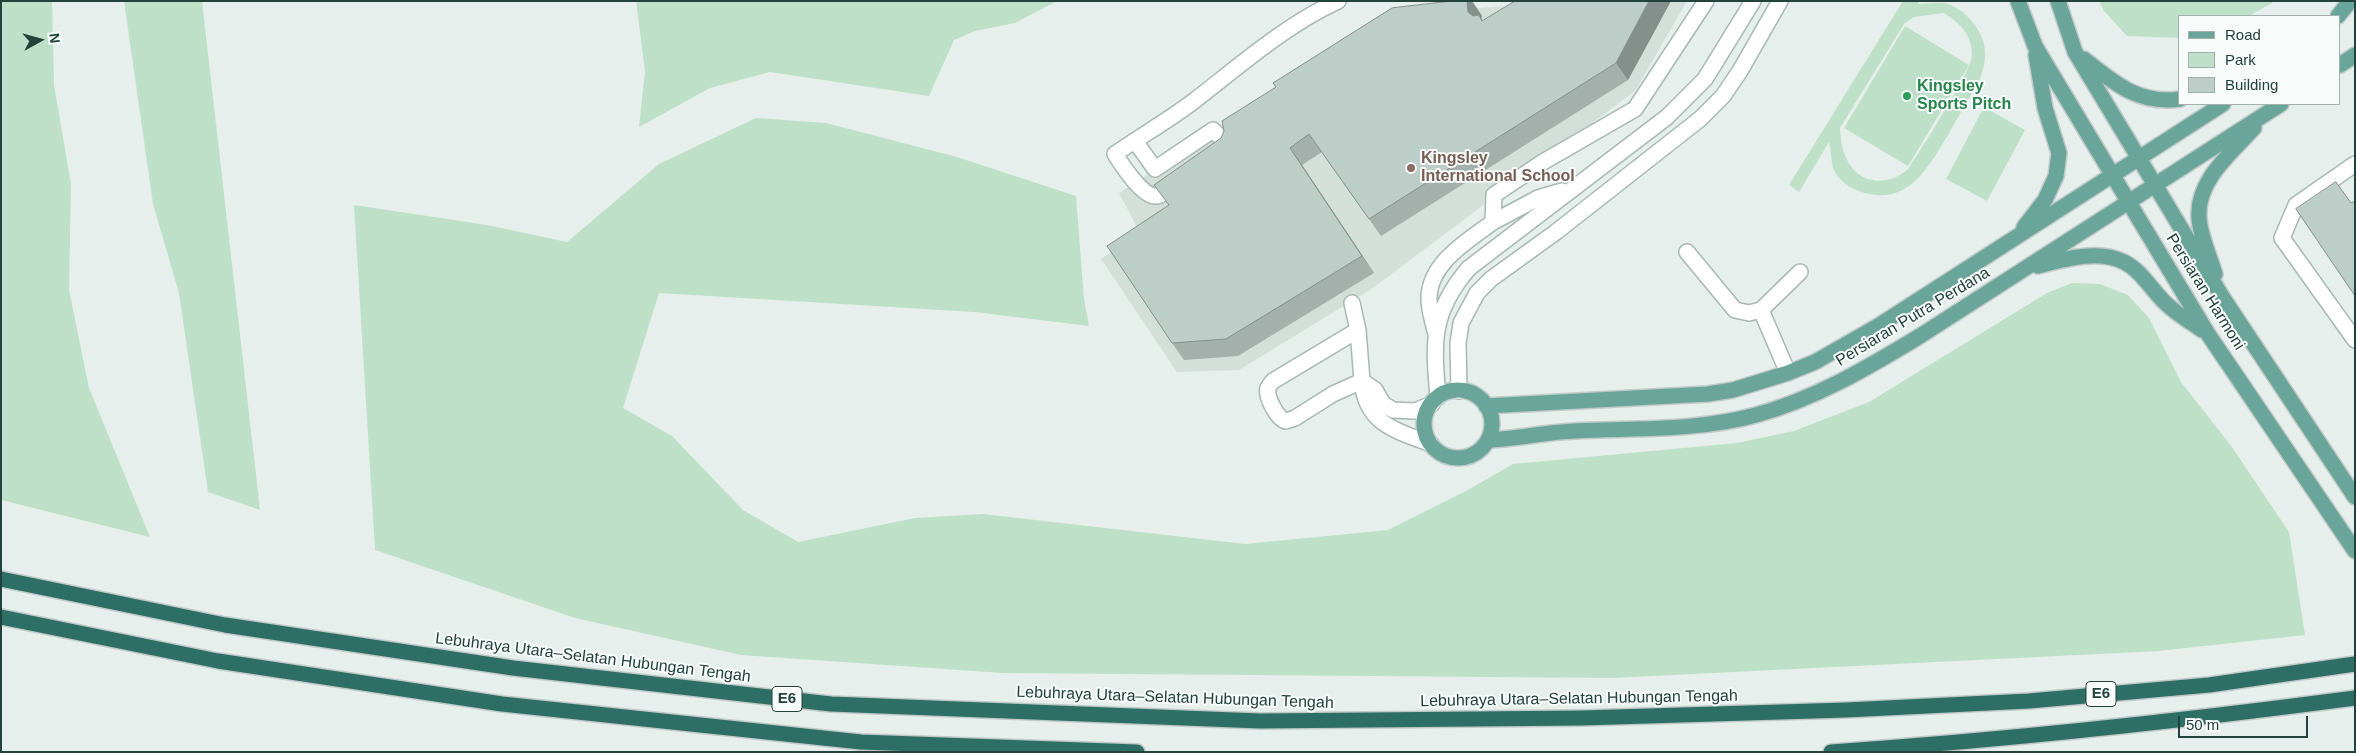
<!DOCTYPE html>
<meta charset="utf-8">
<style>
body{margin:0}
#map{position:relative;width:2356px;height:753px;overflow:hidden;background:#e6efeb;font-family:Helvetica,sans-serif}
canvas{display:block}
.frame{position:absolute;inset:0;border:2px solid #23423b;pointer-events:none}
.legend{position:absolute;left:2178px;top:15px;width:162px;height:90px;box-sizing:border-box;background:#f7fbf9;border:1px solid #a2b1ad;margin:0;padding:6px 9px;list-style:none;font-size:15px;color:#23423b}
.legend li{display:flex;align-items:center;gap:10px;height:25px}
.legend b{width:25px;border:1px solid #a2b1ad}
.north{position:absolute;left:15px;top:15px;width:50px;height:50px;-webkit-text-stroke:4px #f7fbf9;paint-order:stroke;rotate:83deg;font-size:14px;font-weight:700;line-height:20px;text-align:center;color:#23423b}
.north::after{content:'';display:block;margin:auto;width:18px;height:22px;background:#23423b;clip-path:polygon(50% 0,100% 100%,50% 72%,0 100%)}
.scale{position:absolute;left:2178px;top:716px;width:130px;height:22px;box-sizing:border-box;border:2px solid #23423b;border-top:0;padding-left:6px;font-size:15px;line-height:18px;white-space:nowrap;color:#23423b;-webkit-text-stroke:4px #f7fbf9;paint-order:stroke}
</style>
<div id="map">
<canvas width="2356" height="753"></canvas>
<div class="frame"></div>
<ul class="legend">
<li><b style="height:6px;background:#69a599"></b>Road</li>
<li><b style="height:14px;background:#bee0c9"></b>Park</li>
<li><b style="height:14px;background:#bdcdc7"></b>Building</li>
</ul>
<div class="north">N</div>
<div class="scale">50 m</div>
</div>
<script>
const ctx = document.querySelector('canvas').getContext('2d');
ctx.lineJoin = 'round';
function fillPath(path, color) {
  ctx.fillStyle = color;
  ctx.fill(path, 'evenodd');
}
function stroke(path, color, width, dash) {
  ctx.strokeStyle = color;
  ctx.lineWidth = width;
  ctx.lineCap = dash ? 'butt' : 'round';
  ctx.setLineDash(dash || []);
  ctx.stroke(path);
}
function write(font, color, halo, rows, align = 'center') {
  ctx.font = font + ' Helvetica,sans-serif';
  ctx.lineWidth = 4;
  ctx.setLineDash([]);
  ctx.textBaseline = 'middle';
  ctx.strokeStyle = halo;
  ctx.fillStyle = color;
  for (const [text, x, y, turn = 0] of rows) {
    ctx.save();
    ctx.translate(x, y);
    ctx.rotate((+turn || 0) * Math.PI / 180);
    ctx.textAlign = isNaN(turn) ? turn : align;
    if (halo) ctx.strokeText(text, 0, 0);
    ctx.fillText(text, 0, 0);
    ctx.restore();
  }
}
const built = new Path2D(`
 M1536 1H1687L1635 91 1373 288 1239 370 1177 372 1101 259 1140 233 1119 193 1397 14 1533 4Z`);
const green = new Path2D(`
 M1 1H52L54 85 71 184 69 290 89 388 150 537 1 500Z
 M124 1H202L260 510 208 492 179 293 153 204Z
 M636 1H1057L1015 23 975 31 954 40 929 96 770 72 710 88 639 127 645 71Z
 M1903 1H1919L1918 4C1926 4 1937 2 1945 3 1965 8 1985 32 1985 52 1986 62 1982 72 1979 82 1968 99 1958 117 1948 135 1930 164 1911 203 1869 194 1855 191 1839 183 1833 168 1831 160 1831 150 1829 142L1799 192 1789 185ZM1944 13C1960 23 1972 35 1972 55 1972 71 1921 149 1909 168 1888 188 1856 185 1845 155 1841 146 1841 137 1840 128L1904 24 1914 17Z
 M2099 1H2272V3L2249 16H2180V38L2127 36 2104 11Z
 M1905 26 1969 65 1908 166 1844 128Z
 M1984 107 2025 130 1987 201 1946 179Z
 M756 118 826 123 957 157 1076 196 1084 299 1089 326 974 312 659 293 623 408 672 436 743 510 798 542 915 518 983 514 1245 544 1388 530 1468 490 1513 464 1737 443 1794 431 1869 402 2047 293 2072 283 2100 284 2128 295 2149 318 2181 382 2232 447 2289 532 2305 635 2159 651 1612 678 1003 673 741 655 575 618 375 550 354 205 487 225 567 242 659 164Z`);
const minor = new Path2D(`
 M1135 141 1155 169 1213 130 1227 144V148L1221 152
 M2355 164 2296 205 2282 238 2355 340
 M1177 183C1172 187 1163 195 1157 196 1143 198 1122 165 1115 154 1141 136 1169 120 1194 101 1238 67 1287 24 1338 1
 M1493 222 1538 198 1562 191
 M1687 252 1735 310 1749 313 1761 310 1788 373
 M1352 303 1358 330 1362 381 1375 390 1383 404 1393 410 1415 411 1432 404
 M1761 310 1800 272
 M1358 330 1273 381C1271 383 1269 386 1268 388 1265 396 1278 420 1286 421L1295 418 1333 394 1362 381C1366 425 1396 430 1431 444
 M1435 331C1433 321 1429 310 1429 300 1428 264 1467 241 1493 222L1494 195 1543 162 1635 109 1706 1
 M1459 391 1458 343 1461 323 1477 293 1491 279 1556 232 1700 119 1723 96 1740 71 1780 1
 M1438 397C1433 342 1431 312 1469 268L1667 117 1705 79 1753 1`);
const major = new Path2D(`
 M2018 1 2035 46 2208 334 2355 551
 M2058 1 2075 52 2223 298 2355 497
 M2338 16 2350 1
 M2084 59C2114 83 2139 105 2180 99
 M2340 65 2355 55
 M2024 227 2045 200 2056 176 2059 153 2045 108 2036 55
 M2038 266C2065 259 2098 249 2124 262 2144 272 2154 295 2171 308 2180 316 2192 323 2202 330
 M2215 274C2210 257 2200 236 2199 218 2196 181 2231 153 2254 128
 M1424 424a34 34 0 1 1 68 0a34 34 0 1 1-68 0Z
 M1486 406 1708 394 1733 390 1788 373 1815 362 1878 326 2223 104
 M1488 440C1517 439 1546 432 1575 431 1635 428 1698 431 1756 415 1815 399 1869 367 1920 336L2281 104`);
const highway = new Path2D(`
 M1 579 225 625 513 668 831 704 1260 721 1582 718 1846 710 2029 701 2209 685 2355 664
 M1 617 218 661 502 704 861 742 1137 752
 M1831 752C2006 740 2181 721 2355 698`);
const wall = new Path2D(`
 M1452 1H1472L1482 16 1481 18 1483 21 1671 1 1628 80 1381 236 1322 152 1302 165 1374 273 1238 356 1184 360 1172 343 1169 205 1221 138 1276 87Z`);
const shadedWall = new Path2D(`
 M1469 1H1472L1482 16 1481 18 1491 32 1479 21 1468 12 1467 3Z
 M1649 1H1671L1628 80 1616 63Z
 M1290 148 1302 165 1374 273 1362 256Z`);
const building = new Path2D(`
 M1452 1H1469L1467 3 1468 12 1473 16 1479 15 1482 21 1515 1H1649L1616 63 1369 219 1309 134 1290 148 1362 256 1226 339 1172 343 1107 246 1169 205 1154 185 1221 138 1224 131 1222 121 1276 87 1273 83 1392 8Z
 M2336 182 2351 203 2355 201V296L2296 209Z`);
const markers = [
 [1907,96,5,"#2e9e5b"],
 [1411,168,5,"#8d6e63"]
];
const shields = [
 [2101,694,30],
 [787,699,30]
];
const shieldNames = [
 ["E6",2101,694],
 ["E6",787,699]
];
const leisureNames = [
 ["Kingsley",1917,87],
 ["Sports Pitch",1917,105]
];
const educationNames = [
 ["Kingsley",1421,159],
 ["International School",1421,177]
];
const streetNames = [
 ["Persiaran Harmoni",2205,292,58],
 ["Persiaran Putra Perdana",1913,317,-31],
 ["Lebuhraya Utara–Selatan Hubungan Tengah",593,658,7],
 ["Lebuhraya Utara–Selatan Hubungan Tengah",1175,698,2],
 ["Lebuhraya Utara–Selatan Hubungan Tengah",1579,699,-1]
];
fillPath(built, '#d4dfda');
fillPath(green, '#bee0c9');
stroke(minor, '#a8b8b3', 18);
stroke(major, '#c1cac8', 18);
stroke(highway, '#c1cac8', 18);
stroke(minor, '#fff', 15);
stroke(major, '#69a599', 15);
stroke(highway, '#2e6f65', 15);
fillPath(wall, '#a3b0ab');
fillPath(shadedWall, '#84908b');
fillPath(building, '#bdcdc7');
stroke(building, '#84908b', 1);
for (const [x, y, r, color] of markers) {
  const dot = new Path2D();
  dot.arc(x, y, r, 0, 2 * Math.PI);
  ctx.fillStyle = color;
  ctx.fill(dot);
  stroke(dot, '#f7fbf9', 2);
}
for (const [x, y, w] of shields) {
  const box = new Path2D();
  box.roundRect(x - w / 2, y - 12.5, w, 25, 4);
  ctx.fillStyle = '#f7fbf9';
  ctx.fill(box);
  stroke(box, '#23423b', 1);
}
write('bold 15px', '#23423b', null, shieldNames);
write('bold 16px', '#27864d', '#f7fbf9', leisureNames, 'left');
write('bold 16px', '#785e54', '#f7fbf9', educationNames, 'left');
write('16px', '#23423b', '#f7fbf9', streetNames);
</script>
